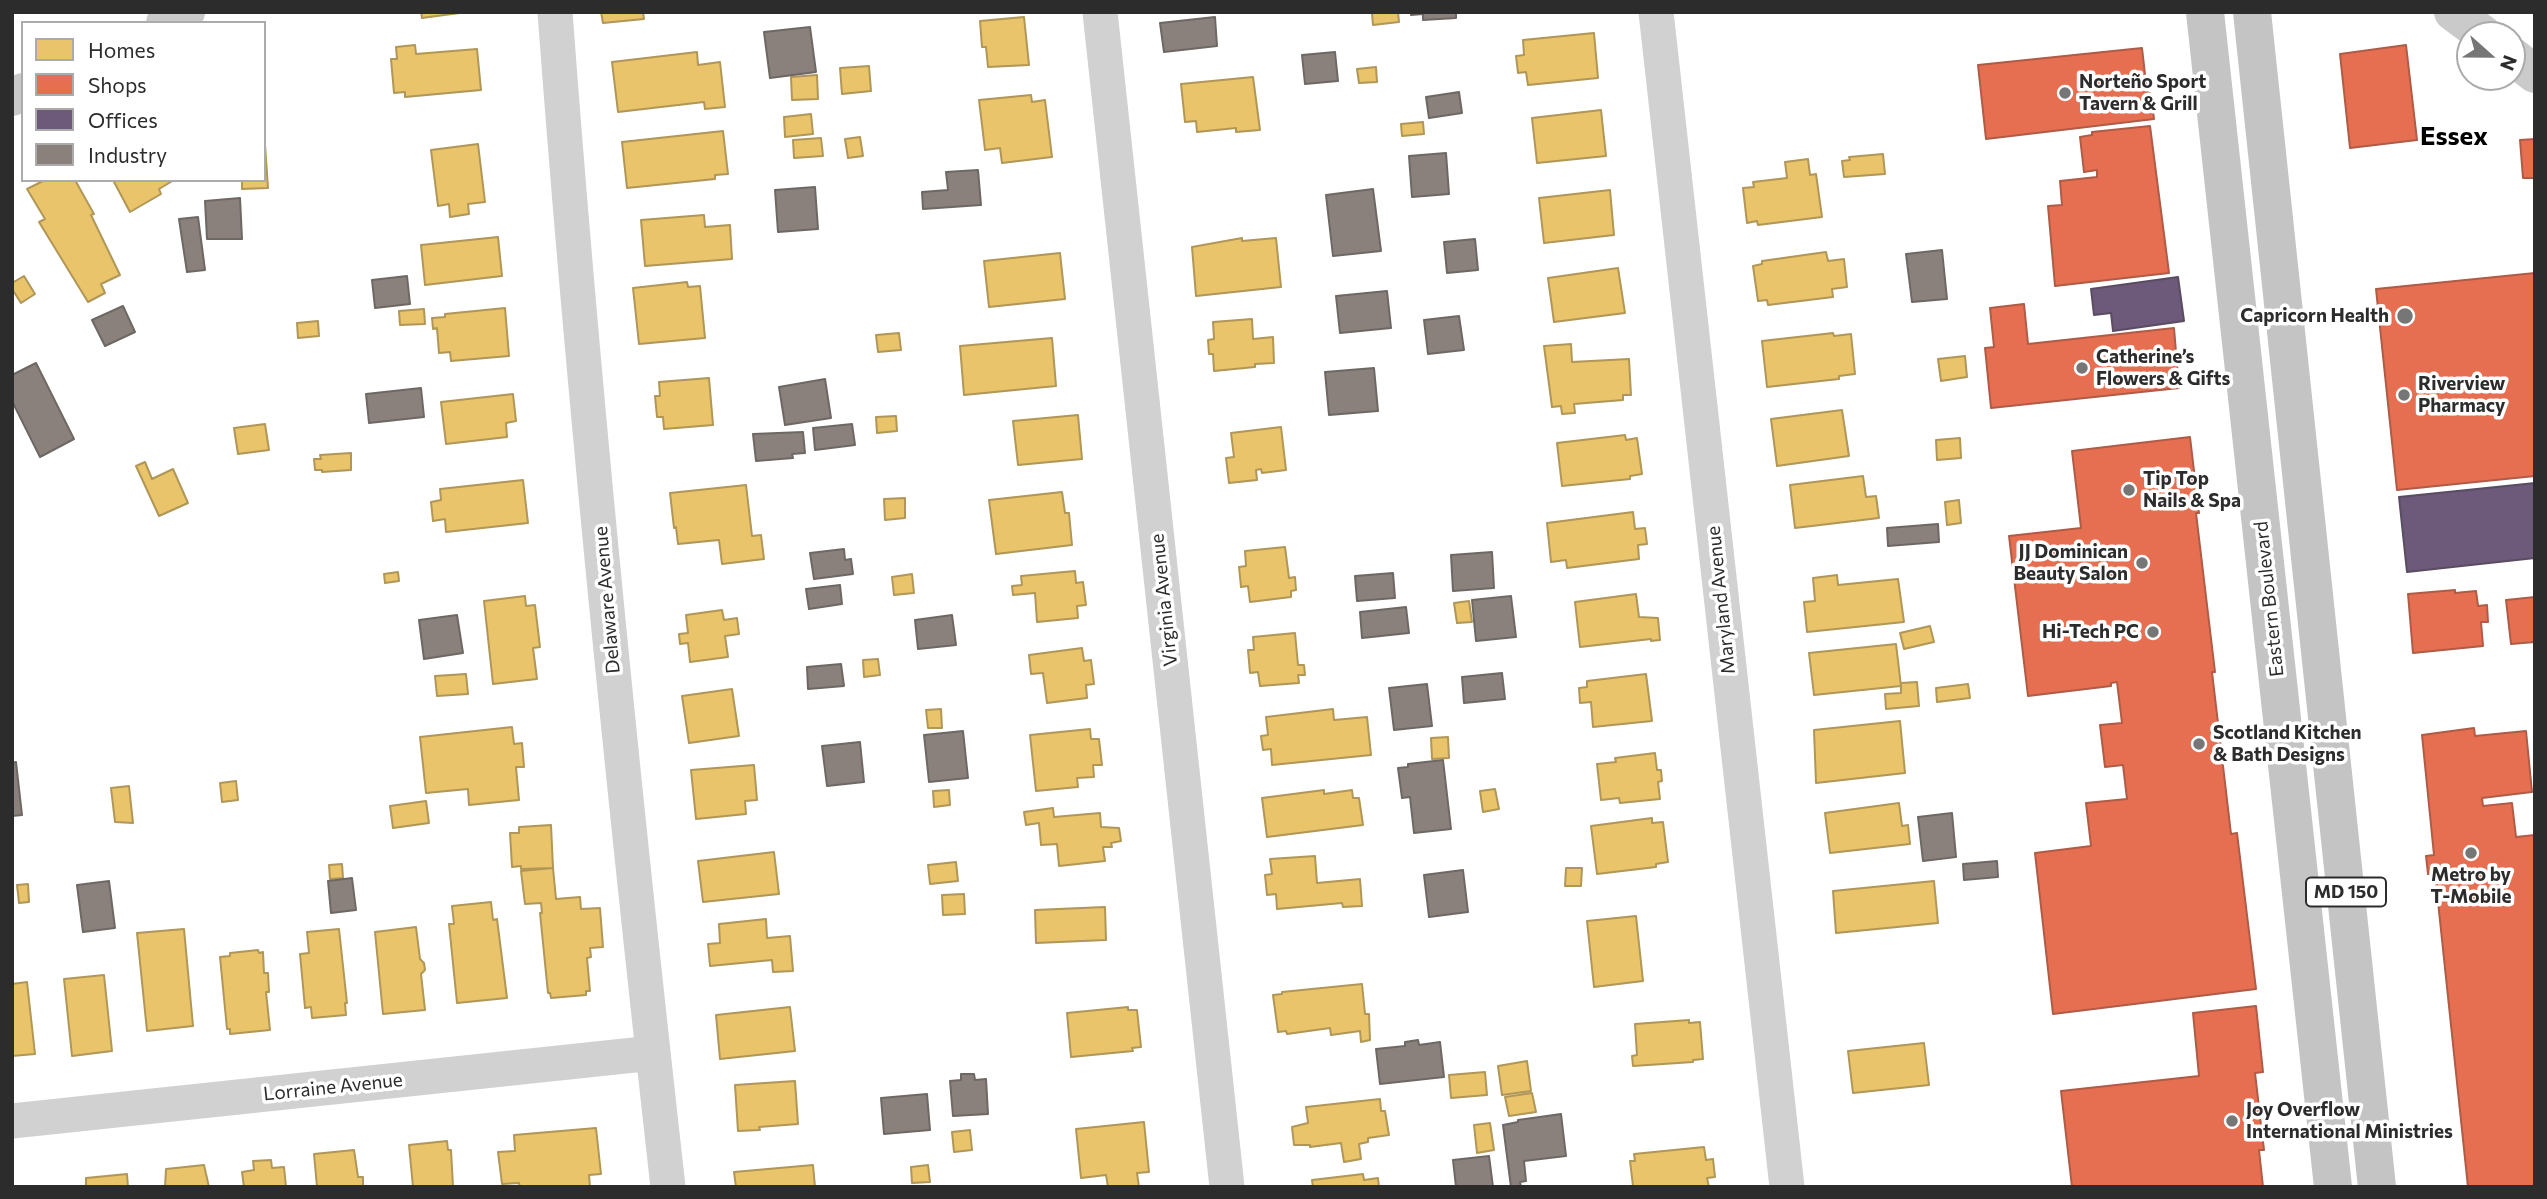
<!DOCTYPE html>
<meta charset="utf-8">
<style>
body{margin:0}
#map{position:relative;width:2547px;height:1199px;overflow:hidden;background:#fff;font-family:Commissioner,sans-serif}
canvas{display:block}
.frame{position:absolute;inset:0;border:14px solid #2c2c2c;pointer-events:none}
.legend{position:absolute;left:21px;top:21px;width:245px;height:161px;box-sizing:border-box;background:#fff;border:2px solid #ababab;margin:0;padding:9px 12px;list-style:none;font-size:21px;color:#2c2c2c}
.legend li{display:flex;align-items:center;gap:14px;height:35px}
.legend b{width:35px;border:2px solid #ababab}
.north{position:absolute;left:2456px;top:21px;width:70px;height:70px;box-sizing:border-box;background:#fff;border:2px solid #ababab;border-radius:50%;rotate:111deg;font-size:19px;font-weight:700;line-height:28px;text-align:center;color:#2c2c2c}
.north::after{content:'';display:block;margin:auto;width:24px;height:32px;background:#767676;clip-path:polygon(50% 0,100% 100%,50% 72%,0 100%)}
</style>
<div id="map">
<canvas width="2547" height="1199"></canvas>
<div class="frame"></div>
<ul class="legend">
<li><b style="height:19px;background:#e9c46a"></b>Homes</li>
<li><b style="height:19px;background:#e76f51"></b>Shops</li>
<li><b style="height:19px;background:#6d597a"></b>Offices</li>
<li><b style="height:19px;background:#8a817c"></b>Industry</li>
</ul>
<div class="north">N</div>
</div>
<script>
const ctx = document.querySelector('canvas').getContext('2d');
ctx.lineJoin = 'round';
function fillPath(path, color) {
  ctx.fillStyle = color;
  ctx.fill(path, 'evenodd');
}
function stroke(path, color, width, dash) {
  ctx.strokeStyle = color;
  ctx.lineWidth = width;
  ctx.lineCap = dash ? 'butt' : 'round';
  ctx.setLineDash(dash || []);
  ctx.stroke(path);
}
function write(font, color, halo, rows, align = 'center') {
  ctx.font = font + ' Commissioner,sans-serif';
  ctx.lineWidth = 7;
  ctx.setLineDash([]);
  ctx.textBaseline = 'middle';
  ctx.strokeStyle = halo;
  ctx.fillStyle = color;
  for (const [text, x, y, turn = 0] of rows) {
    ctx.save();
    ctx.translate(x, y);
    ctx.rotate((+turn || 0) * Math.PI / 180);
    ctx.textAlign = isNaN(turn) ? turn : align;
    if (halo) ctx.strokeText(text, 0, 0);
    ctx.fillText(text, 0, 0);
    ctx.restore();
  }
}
const homes = new Path2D(`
 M421 12H467L422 18Z
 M601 12H643L644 19 603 23Z
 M1398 12 1399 22 1373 25 1372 13Z
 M1024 17 1029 65 988 67 986 47H982L980 21Z
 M1594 33 1598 78 1528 85 1526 72 1518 73 1516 56 1524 55 1523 40Z
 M415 45 416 54 477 49 481 90 405 97V92L394 93 391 59H397L396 47Z
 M697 52 698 65 720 62 725 107 705 109 704 102 618 112 612 62Z
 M869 66 871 91 842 94 840 68Z
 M1376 67 1377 82 1359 83 1357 69Z
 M817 75 818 99 792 100 791 77Z
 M1253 77 1260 130 1236 132V128L1197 132 1196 121 1185 122 1181 84Z
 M1031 95 1032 102 1045 100 1052 157 1002 163 1000 148 985 150 979 100Z
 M1601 110 1606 156 1537 163 1532 118Z
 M811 114 813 134 785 137 784 117Z
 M1423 122 1424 134 1402 136 1401 124Z
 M264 130 268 188 242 189V180H264Z
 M723 131 728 174 715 175V179L627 188 622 142Z
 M860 137 863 156 848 158 845 139Z
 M821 138 823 156 794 158 793 140Z
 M478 144 485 202 468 204 469 214 450 217 449 204 438 206 431 150Z
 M1883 154 1885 174 1844 177 1842 161 1850 160 1849 157Z
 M1808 159 1810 175 1816 174 1822 217 1758 225 1757 221 1747 223 1743 188 1754 187 1753 182 1787 178 1785 162Z
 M45 180H75L94 214 91 215 120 275 101 284 105 293 88 302 39 222 45 219 27 189Z
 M113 180H174L159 189 161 194 130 212Z
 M1610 190 1614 235 1544 243 1539 198Z
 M704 215 705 227 730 225 732 259 645 266 641 220Z
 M498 237 502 276 425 285 421 245Z
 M1242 238V241L1276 238 1281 287 1196 296 1192 247Z
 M1826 252 1828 261 1844 259 1847 287 1832 289 1833 297 1768 305 1767 300 1758 301 1753 266 1762 264V261Z
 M1060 253 1065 299 989 307 984 261Z
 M1618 268 1625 313 1554 322 1548 278Z
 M24 276 35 294 21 303 12 289V283Z
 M687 282 688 287 700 286 705 338 639 344 633 288Z
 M505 308 509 356 451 361 450 352 439 353 437 328 433 329 432 318 445 317V314Z
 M424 309 425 324 400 325 399 311Z
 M1252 319 1253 339 1273 337 1274 363 1255 364V367L1214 371 1213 354H1209L1208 340 1214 339 1213 322Z
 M318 321 319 336 298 338 297 323Z
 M899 333 901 350 878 352 876 335Z
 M1833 333 1834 336 1851 334 1855 374 1839 376V379L1767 387 1762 341Z
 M1052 338 1056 386 964 395 960 346Z
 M1571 344 1572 362 1629 359 1631 395H1623V400L1574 404 1575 413 1562 414 1561 406 1552 407 1544 346Z
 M1965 356 1967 377 1941 381 1938 359Z
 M709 378 713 425 664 429 663 417H657L655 396H660L659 382Z
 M513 394 516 421 506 423 507 437 446 444 441 402Z
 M1842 410 1849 456 1777 466 1771 419Z
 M1078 415 1082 459 1018 465 1013 421Z
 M896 416 897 431 877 433 876 417Z
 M265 424 269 450 238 454 234 428Z
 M1281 427 1286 470 1262 473 1261 469 1256 470 1257 480 1229 483 1226 458 1234 457 1231 433Z
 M1625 435 1626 440 1637 438 1642 474 1630 476V479L1562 486 1557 443Z
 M1960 438 1961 458 1937 460 1936 440Z
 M351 453V470L322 472V470H315L314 459H321L320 455Z
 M145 462 152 479 173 469 188 503 159 516 136 466Z
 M1863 476 1866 497 1876 496 1879 518 1795 528 1790 485Z
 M523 480 528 523 446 532 445 519 433 521 431 502 441 500 440 489Z
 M746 485 752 536 761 535 764 559 722 564 719 540 678 544 676 527 674 528 670 493Z
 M1062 492 1065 513H1069L1072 545 996 554 989 500Z
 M905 498V518L885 520 884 499Z
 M1959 500 1961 523 1947 525 1945 502Z
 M1633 512 1635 529 1645 528 1647 544 1638 545 1639 559 1567 568 1566 560 1551 562 1547 523Z
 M1285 547 1289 578 1295 577 1296 590 1291 591V597L1250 602 1248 586 1241 587 1239 567 1246 566 1245 551Z
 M1075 571 1076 583 1083 582 1086 605 1077 606 1078 618 1037 622 1035 593 1013 595 1012 586 1022 585 1021 576Z
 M398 572 399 581 385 583 384 574Z
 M912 574 914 593 894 595 892 577Z
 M1837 575 1838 585 1898 579 1904 622 1807 632 1804 602 1815 601 1813 578Z
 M1636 594 1639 617 1658 618 1660 640 1651 641V639L1580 647 1575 602Z
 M525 596 526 606 535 605 540 647 533 648 537 679 493 684 484 601Z
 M1469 601 1472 622 1457 623 1454 603Z
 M722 610 724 620 737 618 739 634 725 636 728 657 690 662 688 643 680 644 679 634 688 633 686 615Z
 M1930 626 1934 642 1904 649 1900 633Z
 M1295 633 1298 665H1304L1305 675H1298L1299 683 1260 686 1258 672 1250 673 1248 650H1254L1253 637Z
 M1896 644 1901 686 1814 695 1809 653Z
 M1082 648 1084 661 1091 660 1094 684 1086 685 1087 698 1047 703 1043 673 1031 674 1029 655Z
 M878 659 880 675 864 677 863 660Z
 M466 674 468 694 437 696 435 676Z
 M1646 674 1652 721 1593 727 1591 702 1580 703 1579 688 1587 687V681Z
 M1917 682 1919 706 1886 709 1885 694 1901 693V683Z
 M1968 684 1970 698 1937 702 1936 688Z
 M732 689 739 736 689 743 682 696Z
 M941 709 942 728H928L926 710Z
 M1333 709 1334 720 1367 717 1371 755 1272 765 1271 749 1263 750 1261 736 1268 735 1266 717Z
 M1900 721 1905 773 1816 783 1814 730Z
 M512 727 514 744 522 743 524 767H516L519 800 469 805 468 789 426 793 420 737Z
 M1090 729 1091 739H1099L1102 765H1093L1094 777 1077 778 1078 787 1036 791 1030 735Z
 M1448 737 1449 758 1432 759 1431 738Z
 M1655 753 1657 770H1661L1662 781 1658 782 1660 799 1620 803 1619 798 1601 800 1597 764 1616 762 1615 758Z
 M754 765 757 800 745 801 746 814 696 819 691 770Z
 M236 781 238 800 222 802 220 783Z
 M129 786 133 823 115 822 111 788Z
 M1495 789 1499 809 1483 812 1480 791Z
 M949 790 950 805 934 807 933 791Z
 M1324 790V794L1352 790 1353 798H1359L1363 825 1267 837 1262 798Z
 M426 801 429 823 393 828 390 806Z
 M1899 803 1902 826 1908 825 1910 844 1830 853 1825 813Z
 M1053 808 1054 817 1100 813 1101 827 1119 828 1121 841 1111 843 1112 847H1103L1105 861 1059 866 1057 844 1041 845 1039 823 1026 825 1024 812Z
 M1652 818V823L1663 822 1668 862 1656 864V867L1597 874 1591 826Z
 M551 825 553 868 521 869V866L512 867 510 833H519V827Z
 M774 852 779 894 703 902 698 861Z
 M1315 856 1317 883 1360 879 1362 906 1343 907 1342 903 1277 909 1276 894 1267 895 1265 875 1272 874 1270 859Z
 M956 862 958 881 930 884 928 865Z
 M342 864 343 878 330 879 329 865Z
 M553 868 556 899 580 897 581 909 600 908 603 947 590 948 591 957 587 958 590 991H586V995L551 998 550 993H548L540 913H542L541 903 525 904 521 871Z
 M1566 868H1582L1581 886H1565Z
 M1934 881 1938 923 1836 933 1833 891Z
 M28 884 29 902 19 903 17 885Z
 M964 894 965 914 943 915 942 895Z
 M491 902 493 920 497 919 507 998 457 1003 449 924H454L452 906Z
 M1105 907 1106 940 1036 943 1035 910Z
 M1636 916 1643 981 1594 987 1587 921Z
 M766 919 767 938 790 936 793 971 773 972 772 960 710 966 708 944 720 943 719 924Z
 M416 927 420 959 424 963 425 970 421 974 425 1010 383 1014 375 932Z
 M184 929 193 1026 147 1031 137 933Z
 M339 929 347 1003H345L346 1015 312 1018 311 1007 305 1008 300 954 309 953 307 932Z
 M258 950 259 953 263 952 264 973H268L269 992H266L270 1030 230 1034V1029H227L220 957 230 956V953Z
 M104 975 112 1051 72 1056 64 979Z
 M27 982 35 1054 12 1056V984Z
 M1362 984 1365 1014H1369L1370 1040 1361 1042 1360 1031 1331 1035 1330 1028 1287 1034 1286 1031 1278 1032 1273 995 1282 994V992Z
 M790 1007 795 1051 720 1059 716 1015Z
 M1128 1007V1010H1137L1141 1047 1132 1048 1133 1051 1071 1057 1067 1013Z
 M1689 1020V1023L1700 1022 1703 1059 1693 1060V1062L1633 1066 1632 1056 1637 1055 1635 1024Z
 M1924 1043 1929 1085 1853 1093 1848 1051Z
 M1527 1061 1531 1091 1502 1095 1498 1066Z
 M1485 1072 1487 1095 1451 1098 1449 1075Z
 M795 1081 798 1124 759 1127 760 1130 738 1131 735 1085Z
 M1532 1093 1536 1112 1509 1116 1505 1097Z
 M1380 1099 1381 1111H1385L1389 1135 1368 1138V1142L1359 1144 1361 1159 1344 1162 1341 1143 1310 1147V1145H1294L1292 1127 1308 1123 1306 1107Z
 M1144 1122 1149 1172 1137 1173 1139 1187H1108L1106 1175 1081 1178 1076 1129Z
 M1490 1123 1494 1150 1477 1153 1474 1125Z
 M596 1128 601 1174 589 1175 590 1187H520L519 1183 502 1184 498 1152 515 1151 514 1135Z
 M970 1130 972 1150 954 1152 952 1132Z
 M447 1141 448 1150H451L453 1187H413L409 1145Z
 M1704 1147 1706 1160 1713 1159 1715 1177 1707 1178 1709 1187 1633 1186 1630 1161H1635L1634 1154Z
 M354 1150 358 1177H363V1187H317L314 1154Z
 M271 1160 272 1168 284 1167 286 1187H244L242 1172 254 1170 253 1161Z
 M204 1165 209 1187H165L166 1169Z
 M813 1165 815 1187H736L734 1172Z
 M928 1165 930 1182 912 1183 911 1167Z
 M127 1174 128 1187H86V1178Z
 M1363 1174 1364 1180 1378 1178 1379 1187H1313L1312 1180Z`);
const shops = new Path2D(`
 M2406 45 2417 140 2350 148 2340 54Z
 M2142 48 2147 92 2151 94 2154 119 1986 139 1978 65Z
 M2150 126 2169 273 2055 286 2048 206 2062 205 2060 181 2097 177V170L2084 172 2080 137 2092 135V132Z
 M2535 139V178H2523L2520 140Z
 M2535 273V476L2397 490 2376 289Z
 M2024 304 2028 344 2174 328 2179 388 1991 408 1985 348 1994 347 1990 308Z
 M2190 437 2199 513H2196L2215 672H2212L2231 834 2237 833 2256 989 2053 1014 2035 853 2091 846 2086 803 2127 799 2123 765 2105 767 2100 725 2122 723 2117 682 2111 683V686L2028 696 2009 536 2081 528 2072 451Z
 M2455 590V593L2476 591 2478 606 2487 605 2488 622H2481L2483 646 2413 653 2408 594Z
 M2535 597V642L2511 644 2506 600Z
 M2474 728 2475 736 2526 731 2532 792 2482 798 2483 806 2512 803 2516 837 2535 835V1187H2468L2435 873 2428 874 2426 856 2434 855 2422 735Z
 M2256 1006 2263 1072 2255 1073 2264 1150H2259L2263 1187H2072L2061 1091 2199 1076 2193 1013Z`);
const offices = new Path2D(`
 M2178 277 2184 321 2113 331 2111 313 2094 315 2091 289Z
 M2535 483V558L2407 572 2399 497Z`);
const industry = new Path2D(`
 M1411 12H1456V18L1423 20V14L1411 15Z
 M1215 17 1217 46 1164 52 1160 23Z
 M810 27 816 72 770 78 764 32Z
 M1335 52 1338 81 1305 84 1302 55Z
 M1459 92 1462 113 1429 118 1426 97Z
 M1446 153 1449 194 1412 197 1409 156Z
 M978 170 981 205 923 209 922 192 948 190 946 172Z
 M815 187 818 229 778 232 775 190Z
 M1373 189 1381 251 1333 256 1326 195Z
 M240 198 242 239H207L205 201Z
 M198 217 205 270 187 272 179 219Z
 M1475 239 1478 270 1447 273 1444 242Z
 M1942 250 1947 299 1912 302 1906 254Z
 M407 276 410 304 375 308 372 280Z
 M1387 291 1391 328 1340 333 1336 296Z
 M123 306 135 332 105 346 92 320Z
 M1459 316 1464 350 1428 354 1424 320Z
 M36 363 74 439 40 457 12 401V375Z
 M1374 368 1378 411 1329 415 1325 372Z
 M825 379 831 418 785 425 779 387Z
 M421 388 424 417 369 423 366 394Z
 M852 424 855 445 815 450 813 428Z
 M803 432 805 453 792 454 793 458 756 461 753 434Z
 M1938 524 1939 542 1888 546 1887 528Z
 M844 549 845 560 851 559 853 574 814 579 810 553Z
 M1492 552 1494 588 1453 591 1451 555Z
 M1393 573 1395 598 1357 601 1355 576Z
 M840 585 842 604 809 609 806 589Z
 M1511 596 1516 637 1476 641 1472 600Z
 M1406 607 1409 633 1362 638 1360 612Z
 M457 615 463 653 424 659 419 620Z
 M952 615 956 645 918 649 915 620Z
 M841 664 844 686 808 689 807 667Z
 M1502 673 1505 699 1464 703 1462 677Z
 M1427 684 1432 726 1394 730 1389 688Z
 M963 731 968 778 929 782 924 735Z
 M860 742 864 782 827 786 822 746Z
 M1443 760 1451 829 1414 833 1410 797 1402 798 1398 768 1408 767V764Z
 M16 762 22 815 12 816V763Z
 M1952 813 1956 857 1923 861 1918 817Z
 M1997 861 1998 877 1964 880 1963 864Z
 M1463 870 1468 912 1429 917 1424 875Z
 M352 878 356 910 331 913 328 881Z
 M109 881 115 928 83 932 77 885Z
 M1418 1040 1419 1045 1440 1042 1444 1077 1380 1084 1376 1049 1405 1046V1042Z
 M961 1074H974L975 1080 986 1079 988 1114 953 1116 950 1081 961 1080Z
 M927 1094 930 1130 884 1134 881 1098Z
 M1561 1114 1566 1156 1524 1161 1526 1181 1520 1182 1521 1187H1511L1503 1125 1518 1122V1120Z
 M1489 1156 1493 1187H1456L1453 1160Z`);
const street = new Path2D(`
 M555 12C584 404 624 796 668 1187
 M1100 12 1227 1187
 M1656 12 1787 1187
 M12 1121 653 1053`);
const secondary = new Path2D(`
 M2453 12 2484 35
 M165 23 186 12
 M2512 56 2535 74
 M12 97 23 92`);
const primary = new Path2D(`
 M2205 12 2333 1187
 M2252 12 2377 1187`);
const markers = [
 [2065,93,7,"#767676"],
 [2405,316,9,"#767676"],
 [2082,368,7,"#767676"],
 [2404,395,7,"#767676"],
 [2129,490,7,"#767676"],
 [2142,563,7,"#767676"],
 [2153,632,7,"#767676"],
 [2199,744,7,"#767676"],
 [2471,853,7,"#767676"],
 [2232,1121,7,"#767676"]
];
const shields = [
 [2346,892,80]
];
const shieldNames = [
 ["MD 150",2346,892]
];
const poiNames = [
 ["Norteño Sport",2079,82],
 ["Tavern & Grill",2079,104],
 ["Capricorn Health",2389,316,"right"],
 ["Catherine’s",2096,357],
 ["Flowers & Gifts",2096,379],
 ["Riverview",2418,384],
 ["Pharmacy",2418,406],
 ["Tip Top",2143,479],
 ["Nails & Spa",2143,501],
 ["JJ Dominican",2128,552,"right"],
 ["Beauty Salon",2128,574,"right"],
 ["Hi-Tech PC",2139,632,"right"],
 ["Scotland Kitchen",2213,733],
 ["& Bath Designs",2213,755],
 ["Metro by",2471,875,"center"],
 ["T-Mobile",2471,897,"center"],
 ["Joy Overflow",2246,1110],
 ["International Ministries",2246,1132]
];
const streetNames = [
 ["Eastern Boulevard",2269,599,-96],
 ["Delaware Avenue",607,600,-95],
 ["Virginia Avenue",1164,600,-96],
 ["Maryland Avenue",1721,600,-96],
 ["Lorraine Avenue",333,1087,-6]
];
const districtNames = [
 ["Essex",2454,136]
];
fillPath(homes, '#e9c46a');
stroke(homes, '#b09657', 2);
fillPath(shops, '#e76f51');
stroke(shops, '#af5b46', 2);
fillPath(offices, '#6d597a');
stroke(offices, '#5a4c63', 2);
fillPath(industry, '#8a817c');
stroke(industry, '#6e6864', 2);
stroke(street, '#d1d1d1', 35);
stroke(secondary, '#cacaca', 38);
stroke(primary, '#c4c4c4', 38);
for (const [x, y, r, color] of markers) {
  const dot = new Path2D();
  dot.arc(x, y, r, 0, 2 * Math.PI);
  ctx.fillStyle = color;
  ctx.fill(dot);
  stroke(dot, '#fff', 2.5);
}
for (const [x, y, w] of shields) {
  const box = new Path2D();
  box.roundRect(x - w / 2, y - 14.5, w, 29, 5);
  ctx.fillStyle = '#fff';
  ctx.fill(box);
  stroke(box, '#2c2c2c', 2);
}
write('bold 18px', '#2c2c2c', null, shieldNames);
write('bold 19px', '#2c2c2c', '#fff', poiNames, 'left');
write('19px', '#2c2c2c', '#fff', streetNames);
write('bold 26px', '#000', '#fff', districtNames);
</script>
